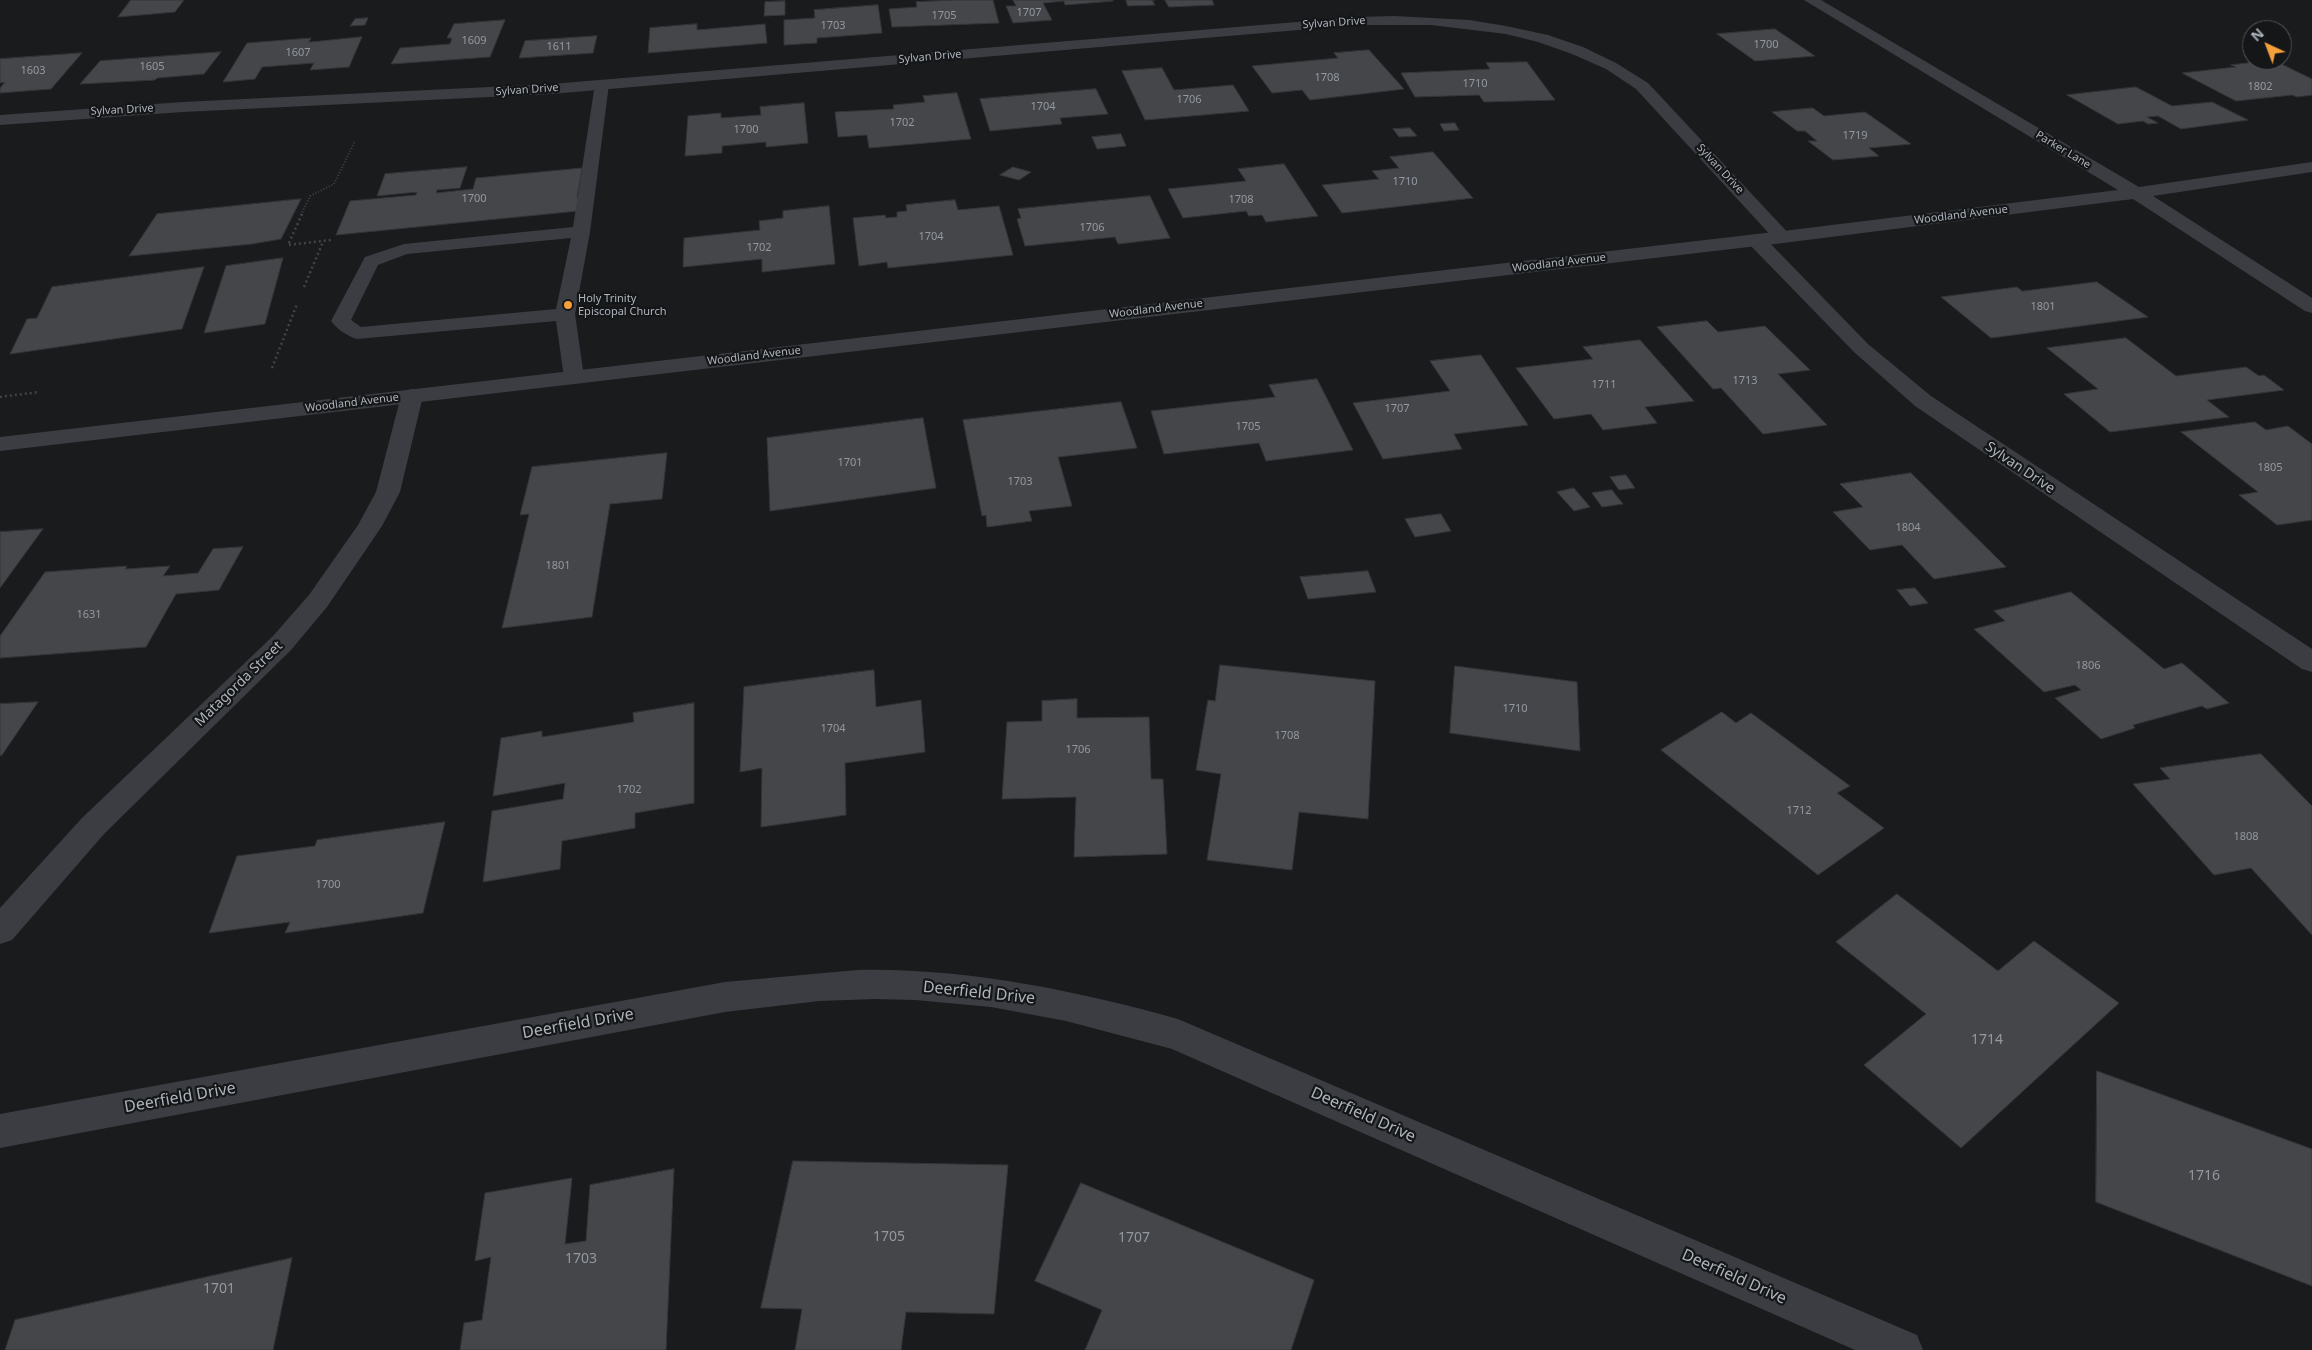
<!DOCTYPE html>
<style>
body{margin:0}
#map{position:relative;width:2312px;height:1350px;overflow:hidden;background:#1a1b1d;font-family:"Noto Sans",sans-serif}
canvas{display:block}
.north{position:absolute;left:2242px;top:20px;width:50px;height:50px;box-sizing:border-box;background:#151618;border:1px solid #52555a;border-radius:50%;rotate:317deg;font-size:14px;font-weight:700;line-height:20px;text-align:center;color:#adb4bc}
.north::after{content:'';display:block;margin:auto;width:18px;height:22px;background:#f3a03c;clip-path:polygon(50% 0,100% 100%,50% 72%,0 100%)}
</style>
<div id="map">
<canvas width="2312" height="1350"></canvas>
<div class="north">N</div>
</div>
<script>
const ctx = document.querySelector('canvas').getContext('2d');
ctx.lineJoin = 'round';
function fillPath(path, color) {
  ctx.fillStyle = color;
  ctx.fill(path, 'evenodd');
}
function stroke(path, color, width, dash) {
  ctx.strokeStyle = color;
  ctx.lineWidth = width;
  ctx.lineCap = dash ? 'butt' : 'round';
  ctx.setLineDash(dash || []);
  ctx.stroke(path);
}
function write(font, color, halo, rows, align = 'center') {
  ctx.font = font + ' "Noto Sans",sans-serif';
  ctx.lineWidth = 4.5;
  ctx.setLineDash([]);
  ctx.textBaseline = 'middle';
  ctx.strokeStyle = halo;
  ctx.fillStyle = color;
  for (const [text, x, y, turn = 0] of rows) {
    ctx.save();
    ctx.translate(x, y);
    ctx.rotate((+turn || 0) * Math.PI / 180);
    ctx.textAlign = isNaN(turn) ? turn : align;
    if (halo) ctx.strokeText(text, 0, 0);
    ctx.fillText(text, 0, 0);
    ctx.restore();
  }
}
const building = new Path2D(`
 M131 0H184L175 12 118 17Z
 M955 0H993L999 23 892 27 889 9 917 7 916 2Z
 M1013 0H1113V1L1065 5 1064 1 1043 3 1052 20 1013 23 1006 6H1016Z
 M1126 0H1155H1152L1155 5 1128 6Z
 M1165 0H1212L1214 5 1169 7Z
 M785 1V15L764 16 765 2Z
 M878 5 882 33 817 38V43L784 45V20L815 18 814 10Z
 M368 18 365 25 350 26 355 19Z
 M505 20 490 57 391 64 400 48 450 44 452 38H447L454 24Z
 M697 24V30L765 24 767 43 648 53 650 28Z
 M1775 29 1815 56 1755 61 1717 34Z
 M597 36 593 53 519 58 525 41Z
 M362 37 349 67 310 70 314 63 262 67 255 79 223 82 247 43 311 38 309 42Z
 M1369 50 1404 89 1310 100 1302 90 1272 93 1252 66 1338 58 1334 53Z
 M221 52 204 74 157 78 155 80 80 84 100 61Z
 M82 53 51 89 0 93V88L5 82 0 83V59Z
 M2273 60 2312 79V95L2297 97 2292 95 2236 101 2182 73 2236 67 2231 65Z
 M1527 62 1555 100 1484 102 1479 95 1415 97 1401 73 1490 69 1486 63Z
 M1162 68 1174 90 1233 85 1249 111 1145 120 1122 71Z
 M2136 87 2172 106 2212 102 2248 120 2181 129 2158 116 2147 117 2158 123 2148 124 2143 121 2118 124 2067 95Z
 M1096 89 1108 114 1060 118 1062 124 990 131 980 99Z
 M957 93 971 139 869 148 867 135 838 137 835 112 894 109 893 105 925 102 923 96Z
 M804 103 808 143 766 147V142L722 146V153L685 156 688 116 721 113V118L761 115 760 107Z
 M1813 108 1824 116 1865 112 1911 144 1869 148 1879 156 1833 160 1808 141H1817L1805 131H1797L1772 112Z
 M1455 123 1459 130 1444 131 1440 124Z
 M1410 128 1417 136 1399 137 1393 129Z
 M1121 134 1126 146 1097 149 1092 137Z
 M1433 152 1473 198 1342 213 1322 185 1379 179 1372 171 1399 168 1390 157Z
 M1284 164 1318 216 1266 222 1262 215 1249 216 1246 211 1183 218 1168 189 1246 181 1238 169Z
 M467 167 460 188 437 190 436 193 473 189 476 178 582 168 577 198 580 197 578 211 336 235 350 201 416 195 417 192 377 196 385 174Z
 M1013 167 1031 172 1019 180 1000 175Z
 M1150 196 1170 238 1118 244 1115 237 1025 246 1017 219 1021 218 1018 209Z
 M301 199 281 239 252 244 129 256 157 214Z
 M955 200 958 210 999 206 1013 255 888 268 887 262 859 266 853 218 885 215 886 218 897 217V212L907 211 906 205Z
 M829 206 835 264 762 272V259L683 267 684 238 760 230 759 221 783 218V211Z
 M283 258 265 324 204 333 226 266Z
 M204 267 182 329 10 354 27 319 37 318 52 287Z
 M2097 282 2148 317 1991 338 1941 297 2017 287 2022 291Z
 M1707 321 1718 332 1765 326 1810 370 1778 374 1827 425 1763 434 1721 388 1713 389 1657 327Z
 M2126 338 2176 376 2246 367 2259 376 2264 375 2284 390 2207 400 2229 417 2110 432 2064 394 2098 389 2047 348Z
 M1640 340 1694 401 1645 407 1657 423 1603 430 1591 414 1554 419 1516 368 1593 359 1583 347Z
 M1481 355 1528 425 1454 434 1462 449 1383 459 1353 403 1450 391 1430 361Z
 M1317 379 1353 450 1266 461 1259 443 1164 454 1151 411 1275 397 1269 385Z
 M1121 402 1137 448 1058 457 1072 506 1029 511 1032 521 987 527 986 515 982 516 963 420Z
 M923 418 936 488 770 511 767 438Z
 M2255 422 2266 430 2288 426 2312 444V520L2277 525 2239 495 2258 492 2181 432Z
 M667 453 662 499 610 504 592 617 502 628 529 514 520 515 532 467Z
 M1911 473 2006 567 1934 579 1902 545 1870 550 1833 512 1863 507 1840 484Z
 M1626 475 1635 488 1619 490 1610 477Z
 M1574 488 1590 507 1574 511 1557 492Z
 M1612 490 1623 504 1602 507 1592 493Z
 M1441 514 1451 531 1415 537 1405 519Z
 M43 529 0 588V532Z
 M243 547 219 590 176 594 146 647 0 658V636L45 572 127 566 125 569 170 566 163 576 198 573 213 549Z
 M1368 571 1376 592 1308 599 1300 577Z
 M1915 588 1928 603 1910 606 1897 590Z
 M2071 592 2164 669 2182 663 2229 703 2207 709 2202 706 2133 725 2135 728 2101 739 2055 698 2081 690 2075 685 2044 692 1974 629 2005 621 1994 611Z
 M1220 665 1375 681 1368 819 1299 812 1292 870 1207 860 1221 774 1196 770 1208 700 1215 701Z
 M1455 666 1577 682 1580 751 1450 733Z
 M874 670 876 707 921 700 925 752 845 763 846 815 761 827 762 768 740 772 744 687Z
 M1077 699V718L1149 717 1151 779H1163L1167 854 1074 857 1076 797 1002 799 1007 722 1042 721V701Z
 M38 702 2 755 0 756V704Z
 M694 703V803L635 813V828L562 841 560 869 483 882 492 811 563 799 565 783 493 796 501 738 542 731V737L634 722 633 713Z
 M1722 712 1736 723 1751 713 1850 786 1837 793 1884 828 1818 875 1661 750Z
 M2261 754 2312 806V935L2251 868 2214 875 2133 784 2170 779 2160 768Z
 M445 822 423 913 285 933 290 922 209 933 237 856 315 846 317 840Z
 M1897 894 1998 971 2034 941 2119 1003 1961 1148 1864 1065 1926 1014 1836 942Z
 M2097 1071 2312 1149V1286L2096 1202Z
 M793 1161 1008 1165 994 1314 906 1312 901 1350H795L802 1309 761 1308Z
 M674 1169 666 1350H460L464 1323 482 1320 491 1257 475 1261 485 1193 572 1178 565 1244 586 1241 590 1185Z
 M1081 1183 1314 1280 1291 1350H1085L1102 1310 1035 1281Z
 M292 1258 273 1350H5L15 1320Z`);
const pathFar1 = new Path2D(`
 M301 215 310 196 334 184 355 141`);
const path = new Path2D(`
 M302 214 288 245 331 240
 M304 287 323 242
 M272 368 297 304
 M0 397 39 392`);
const service = new Path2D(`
 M602 80 609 84 590 232 575 314 584 377 581 381 574 383 567 381 564 377 556 321 357 339C347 336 337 329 331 321L365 257 404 244 573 227 595 84ZM571 238 556 309 361 327 351 320 378 265 407 254Z`);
const minor = new Path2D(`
 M1394 16 1469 20 1506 26 1548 35 1583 47 1616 63 1648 83 1792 237 1790 241 1783 243 1776 241 1636 89 1606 69 1572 54 1538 42 1506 34 1431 25H1357L551 94 183 112 0 125V115L183 102 551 84 1357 17Z
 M1756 234 1763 236 1868 344 1931 396 2312 649V672L2302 669 1915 406 1854 352 1749 244 1747 240 1749 236Z
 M412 389 420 391 423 396 400 492 382 526 327 607 291 650 104 834 12 940 0 944V908L82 818 273 636 309 595 358 525 376 492 401 396 404 391Z
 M857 970C966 968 1073 990 1178 1019L1917 1335 1923 1350H1855L1172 1049 1066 1021 991 1007 915 1000 876 999 819 1001 725 1012 0 1148V1114L725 982Z`);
const tertiary = new Path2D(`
 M1804 0H1821L2139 187 2312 162V172L2153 196 2312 298V313L2305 311 2133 199 1783 243 0 451V437L1783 231 2118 190Z`);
const markers = [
 [568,305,5,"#f3a03c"]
];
const numberNames = [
 ["1707",1029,13],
 ["1705",944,16],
 ["1703",833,26],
 ["1609",474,41],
 ["1700",1766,45],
 ["1611",559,47],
 ["1607",298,53],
 ["1605",152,67],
 ["1603",33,71],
 ["1708",1327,78],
 ["1710",1475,84],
 ["1802",2260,87],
 ["1706",1189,100],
 ["1704",1043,107],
 ["1702",902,123],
 ["1700",746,130],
 ["1719",1855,136],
 ["1710",1405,182],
 ["1700",474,199],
 ["1708",1241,200],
 ["1706",1092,228],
 ["1704",931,237],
 ["1702",759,248],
 ["1801",2043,307],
 ["1713",1745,381],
 ["1711",1604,385],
 ["1707",1397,409],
 ["1705",1248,427],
 ["1701",850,463],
 ["1805",2270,468],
 ["1703",1020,482],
 ["1804",1908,528],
 ["1801",558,566],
 ["1631",89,615],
 ["1806",2088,666],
 ["1710",1515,709],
 ["1704",833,729],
 ["1708",1287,736],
 ["1706",1078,750],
 ["1702",629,790],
 ["1712",1799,811],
 ["1808",2246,837],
 ["1700",328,885]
];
const farStreetnames = [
 ["Sylvan Drive",1334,23,-4],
 ["Sylvan Drive",930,57,-5],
 ["Sylvan Drive",527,90,-4],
 ["Sylvan Drive",122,110,-3],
 ["Parker Lane",2063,150,31],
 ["Sylvan Drive",1720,169,47],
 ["Woodland Avenue",1961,215,-7],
 ["Woodland Avenue",1559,263,-7],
 ["Woodland Avenue",1156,309,-7],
 ["Woodland Avenue",754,356,-7],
 ["Woodland Avenue",352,403,-7]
];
const farPoinames = [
 ["Holy Trinity",578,299],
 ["Episcopal Church",578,312]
];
const streetNames = [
 ["Sylvan Drive",2020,468,34],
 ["Matagorda Street",239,684,-44]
];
const nearNumbernames = [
 ["1714",1987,1040],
 ["1716",2204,1176],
 ["1705",889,1237],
 ["1707",1134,1238],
 ["1703",581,1259],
 ["1701",219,1289]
];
const nearStreetnames = [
 ["Deerfield Drive",979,993,6],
 ["Deerfield Drive",578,1024,-10],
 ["Deerfield Drive",180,1098,-10],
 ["Deerfield Drive",1363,1115,24],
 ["Deerfield Drive",1734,1277,24]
];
fillPath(building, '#45464a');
stroke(building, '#353539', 1);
stroke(pathFar1, '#414449', 2, [1, 2]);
stroke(path, '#414449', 2.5, [2, 3]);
fillPath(service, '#3b3d42');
fillPath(minor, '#3b3d42');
fillPath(tertiary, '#3b3d42');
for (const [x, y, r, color] of markers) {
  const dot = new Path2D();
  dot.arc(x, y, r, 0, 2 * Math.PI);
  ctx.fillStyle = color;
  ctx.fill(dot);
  stroke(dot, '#151618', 2);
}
write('11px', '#9398a0', null, numberNames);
write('11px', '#adb4bc', '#151618', farStreetnames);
write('11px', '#adb4bc', '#151618', farPoinames, 'left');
write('14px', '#adb4bc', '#151618', streetNames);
write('14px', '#9398a0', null, nearNumbernames);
write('16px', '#adb4bc', '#151618', nearStreetnames);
</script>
